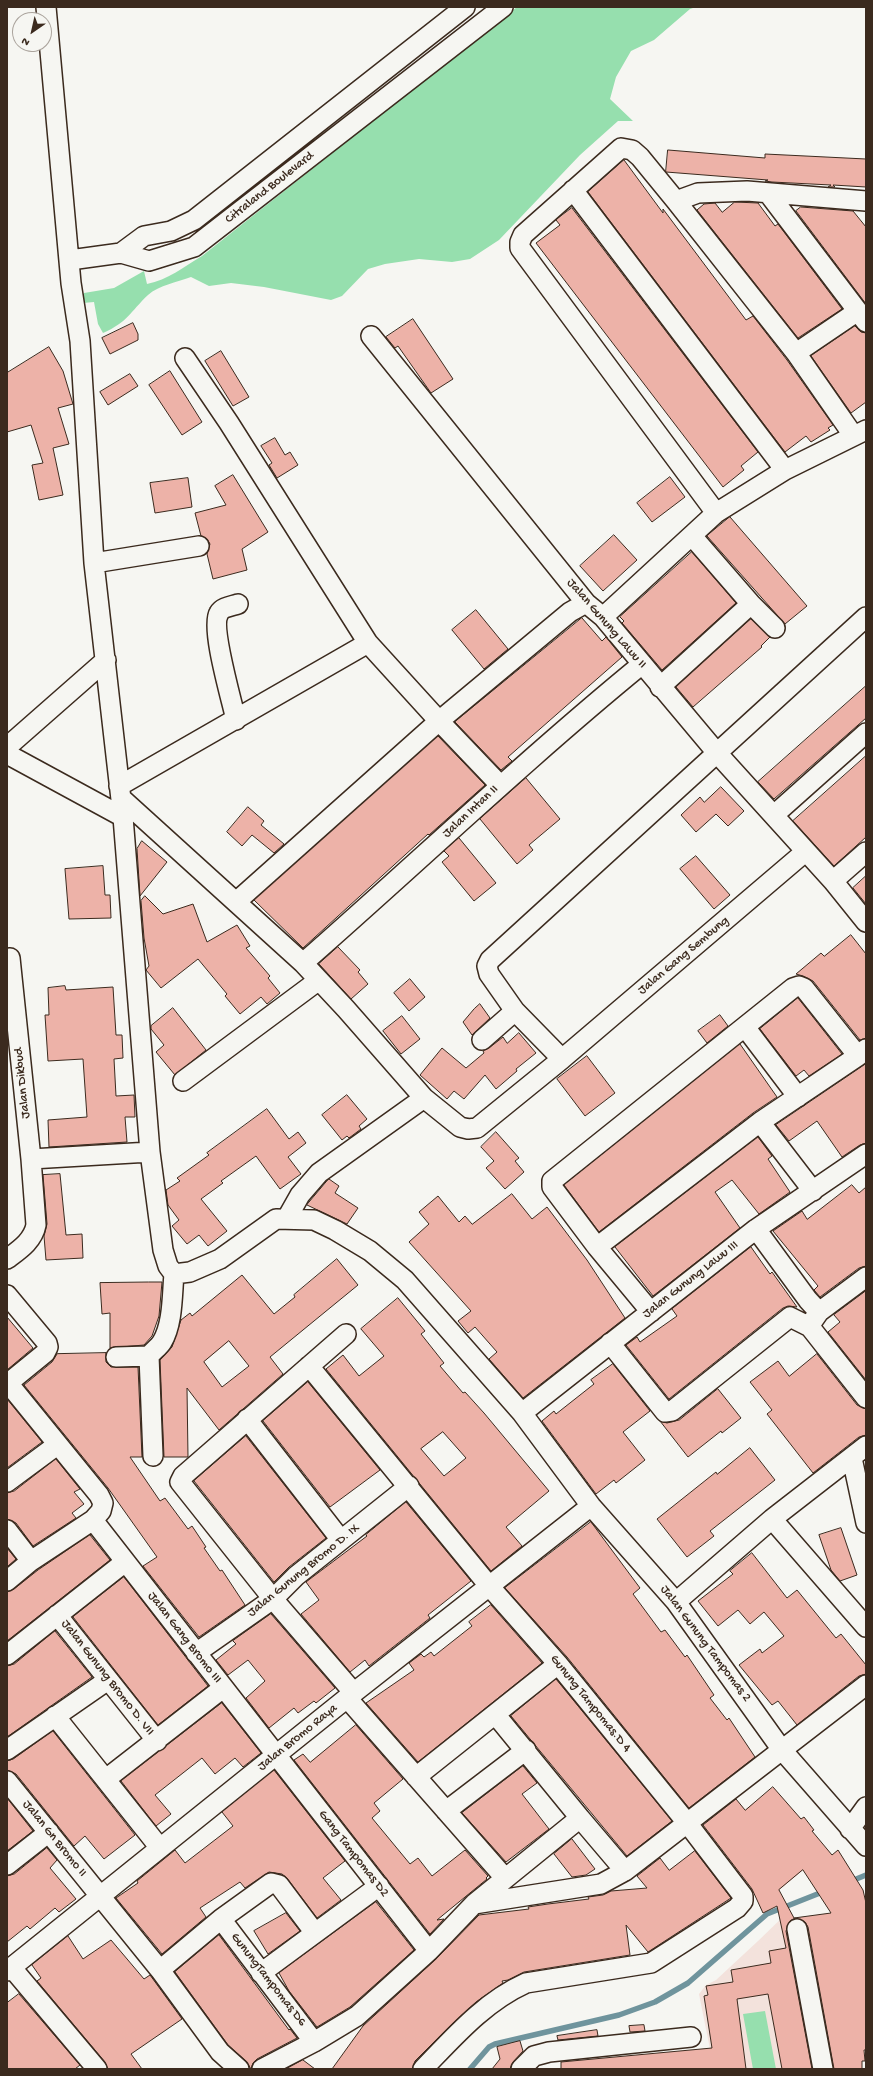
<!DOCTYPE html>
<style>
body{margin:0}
#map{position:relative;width:873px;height:2076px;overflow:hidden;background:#f6f6f2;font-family:"Gochi Hand",sans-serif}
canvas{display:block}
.frame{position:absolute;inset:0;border:8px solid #3b2a1e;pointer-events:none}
.north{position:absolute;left:12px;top:12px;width:40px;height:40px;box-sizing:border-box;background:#f6f6f2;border:1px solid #aba49d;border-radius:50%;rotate:214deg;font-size:11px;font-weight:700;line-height:16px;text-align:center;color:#3b2a1e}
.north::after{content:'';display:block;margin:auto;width:14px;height:18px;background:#3b2a1e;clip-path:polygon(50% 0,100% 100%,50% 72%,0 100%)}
</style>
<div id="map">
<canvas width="873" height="2076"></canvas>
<div class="frame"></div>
<div class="north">N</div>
</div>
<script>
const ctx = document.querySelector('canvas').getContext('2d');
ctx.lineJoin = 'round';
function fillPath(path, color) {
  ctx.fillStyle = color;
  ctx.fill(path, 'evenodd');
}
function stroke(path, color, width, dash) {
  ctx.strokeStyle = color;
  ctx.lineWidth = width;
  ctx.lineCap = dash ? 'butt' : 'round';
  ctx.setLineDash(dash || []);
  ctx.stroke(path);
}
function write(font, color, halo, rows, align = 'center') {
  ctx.font = font + ' "Gochi Hand",sans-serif';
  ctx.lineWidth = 3.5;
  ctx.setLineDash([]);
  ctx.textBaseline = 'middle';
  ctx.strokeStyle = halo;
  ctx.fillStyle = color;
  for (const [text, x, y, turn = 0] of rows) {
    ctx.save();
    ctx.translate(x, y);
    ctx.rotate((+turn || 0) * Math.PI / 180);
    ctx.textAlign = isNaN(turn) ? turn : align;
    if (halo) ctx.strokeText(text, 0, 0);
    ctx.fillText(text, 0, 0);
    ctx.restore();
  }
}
const built = new Path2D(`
 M789 1911 820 2069H714L699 1994 706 1985 716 1980 758 1941Z`);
const green = new Path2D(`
 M517 7H696L690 9 654 40 631 51 616 77 610 99 633 121H618L580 155 499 240 470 259 452 262 419 259 385 264 368 269 342 296 331 300 264 287 231 283 209 286 191 277C178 282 159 285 148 295 130 312 128 322 103 333L98 324 94 302 83 303 82 297 84 293 114 288 144 271 147 284C168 280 183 267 202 256Z
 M765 2011 776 2069H753L743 2014Z`);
const stream = new Path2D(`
 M849 1882 866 1875
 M470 2069 489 2047 495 2044 619 2015 655 2002 688 1983 767 1914 825 1891`);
const building = new Path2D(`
 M668 150 765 158V154L866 159V187L833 185 835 187H828L831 185 772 182 765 181 768 180 666 172Z
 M624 160 663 213V209L746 320 753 316 787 360 833 425 828 428 830 430 811 442 806 436 785 452 588 192Z
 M735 202 758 203 775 226 778 224 842 309 798 338 697 210 704 204 715 203 722 212Z
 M801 207 853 211 866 227V304L796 211Z
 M572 208 758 452 741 466 744 470 723 487 536 243 560 225 556 220Z
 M413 319 453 379 431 393 398 346 395 348 386 337Z
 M133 323 138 334V340L110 354 102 338Z
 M855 326 861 332 866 333V402L851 413 811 356Z
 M49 347 63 371 73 404 58 408 69 444 53 448 63 495 39 500 32 465 43 463 31 425 7 432V373Z
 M221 351 249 397 233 406 205 361Z
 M170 371 202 422 182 435 149 385Z
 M130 374 138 386 108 405 100 392Z
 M275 438 285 455 290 452 298 465 277 478 269 465 272 463 261 446Z
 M233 475 268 532 242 549 247 570 213 579 207 554 210 544 207 539 201 536 195 513 226 505 215 486Z
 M670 477 685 497 652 522 637 503Z
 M188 478 192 507 155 513 150 483Z
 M730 517 807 606 785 624 707 536Z
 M614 535 637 560 603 591 580 566Z
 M692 552 736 603 662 670 622 623 624 621 620 617Z
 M476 610 508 649 484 669 452 630Z
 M582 618 602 641 606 637 622 657 508 757 512 761 501 770 455 722Z
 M751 619 770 637 761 646 762 647 693 707 676 687Z
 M866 686V718L774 799 758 782Z
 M438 736 485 785 429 835 428 834 303 948 254 900Z
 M866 756V837L834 866 793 821Z
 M526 778 560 819 529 845 533 850 517 864 480 819Z
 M721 787 744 811 728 826 716 814 696 832 681 815 700 797 704 802Z
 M248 807 264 821 261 825 284 844 274 853 252 835 242 846 227 832Z
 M459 838 496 883 474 901 442 862 449 856 444 851Z
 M142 841 167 862 140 896 137 849Z
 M696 856 730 895 714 909 680 869Z
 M103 866 105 895H110L111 918 69 919 65 869Z
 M866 876V904L853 888Z
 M145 896 163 914 193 904 207 942 237 925 250 946 246 948 270 976 268 978 280 993 267 1004 261 997 240 1014 225 996 227 994 198 959 161 988 146 970 149 966 144 938 141 901Z
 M851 935 866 954V1038L860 1040 813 981 803 976 796 974 821 953 824 956Z
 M338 947 360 970 358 972 368 984 351 999 319 964Z
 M410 979 425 997 409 1011 394 993Z
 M65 986 66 990 113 987 116 1035H122L123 1058 114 1059 116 1096 134 1095 135 1117H125L127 1142 49 1147 48 1120 87 1117 83 1059 48 1061 45 1015H49L48 988Z
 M798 998 842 1054 809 1076 804 1070 796 1076 760 1029Z
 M480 1004 490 1018 472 1035 463 1022 474 1009Z
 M173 1008 206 1050 175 1075 156 1052 164 1045 151 1029V1026Z
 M720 1015 728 1026 707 1043 698 1031Z
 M402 1016 420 1039 401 1054 383 1031Z
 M519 1033 536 1053 516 1069 517 1071 496 1089 485 1075 464 1099 454 1091 447 1099 420 1075 442 1048 466 1068 484 1053 483 1051 489 1048 503 1037 507 1043Z
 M740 1044 777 1097 753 1113 599 1232 564 1185Z
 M587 1056 615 1093 585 1116 557 1079Z
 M866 1064V1143L860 1145 842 1157 817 1121 789 1141 776 1125Z
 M347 1095 367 1119 359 1126 361 1129 349 1138 347 1136 342 1140 322 1115Z
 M267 1109 289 1139 298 1132 306 1143 288 1157 301 1174 280 1189 256 1156 221 1181 223 1183 201 1199 227 1231 208 1246 199 1235 187 1244 172 1226 179 1220 168 1205 166 1190 180 1181 177 1178 209 1155 207 1153Z
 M496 1132 519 1158 515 1161 524 1172 505 1189 486 1168 494 1161 481 1147Z
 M758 1137 772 1156 768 1159 790 1192 759 1214 732 1180 715 1192 740 1228 653 1296 615 1247Z
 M60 1174 66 1235 82 1234 83 1258 46 1260 44 1236 47 1224 43 1175Z
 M329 1179 339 1186 335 1193 358 1208 347 1224 307 1205Z
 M852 1185 859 1193 866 1187V1266L859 1268 820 1297 814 1290 818 1286 773 1231 802 1211 807 1219Z
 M512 1194 532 1219 547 1207 587 1260 625 1318 523 1398 489 1359 497 1352 475 1327 468 1333 458 1321 471 1311 409 1242 429 1224 419 1212 438 1196 459 1222 465 1216 472 1224Z
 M751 1247 770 1274 772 1272 797 1307 788 1306 783 1308 669 1399 626 1345 637 1337 640 1342 677 1316 672 1309Z
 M337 1259 358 1285 270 1357 283 1374 219 1430 187 1388 188 1457H164L160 1360 172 1347 181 1320 190 1313 192 1316 242 1275 274 1314 295 1297 294 1295ZM229 1341 249 1366 222 1387 204 1362Z
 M149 1282H162L159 1316 152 1336 144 1345 110 1348V1313L102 1314 100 1283Z
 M866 1291V1380L828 1332 840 1322 834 1315Z
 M398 1298 425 1331 421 1334 444 1363 440 1366 463 1393 465 1392 484 1413 549 1491 506 1527 522 1546 491 1571 326 1369 343 1355 359 1376 384 1356 361 1329ZM443 1432 466 1458 444 1476 421 1449Z
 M7 1317 33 1348 7 1370Z
 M106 1353V1362L111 1367H138L142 1457H130L160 1501 165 1498 188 1529 192 1526 206 1547 204 1548 220 1571 222 1570 245 1605 199 1637 143 1566 157 1557 108 1488 24 1385 52 1362 57 1354Z
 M817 1354 857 1405 866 1409V1435L859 1437 813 1473 767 1414 772 1410 750 1382 778 1361 789 1376Z
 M613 1364 650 1411 623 1432 645 1460 616 1483 614 1480 596 1494 542 1421 554 1411 556 1414 594 1384 591 1380Z
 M308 1382 380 1470 330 1507 263 1421Z
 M718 1389 741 1418 722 1433 721 1431 688 1457 660 1421 667 1423 679 1420Z
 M7 1399 42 1442 7 1468Z
 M246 1436 326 1538 289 1567 274 1582 194 1481Z
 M750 1448 775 1480 710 1531 714 1536 687 1557 657 1519 716 1472 717 1474Z
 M56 1459 80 1489 74 1492 84 1504 72 1513 76 1518 33 1546 16 1523 7 1519V1493L14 1491Z
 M406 1502 471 1581 428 1615 430 1618 369 1666 365 1660 350 1672 301 1614 319 1600 306 1582 367 1536 366 1535Z
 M591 1522 640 1588 633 1594 661 1632 665 1630 685 1657 687 1655 714 1695 710 1698 727 1720 729 1718 755 1757 689 1808 567 1657 505 1588Z
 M841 1528 857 1575 840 1581 831 1570 819 1535Z
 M90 1535 110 1560 7 1641V1592L14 1589 38 1570Z
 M7 1548 16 1559 7 1567Z
 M752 1553 787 1598 797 1590 836 1638 841 1634 866 1665V1674L859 1676 797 1725 778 1701 772 1705 739 1665 760 1649 762 1653 784 1636 764 1612 750 1624 738 1610 718 1626 698 1601 733 1574 730 1571Z
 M124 1577 208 1686 158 1725 73 1617Z
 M491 1605 542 1663 418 1762 366 1703 414 1670 409 1663 421 1654 424 1657 431 1652 434 1656 472 1626 469 1622Z
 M271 1614 335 1688 316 1703 314 1701 298 1713 294 1708 269 1728 246 1698 265 1681 248 1660 228 1675 216 1660 236 1644 233 1641Z
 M55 1631 92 1677 7 1737V1666L14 1664Z
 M556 1679 672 1821 627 1856 511 1716Z
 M222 1703 261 1753 243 1767 235 1758 215 1774 202 1758 155 1795 171 1814 156 1826 121 1781Z
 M356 1725 403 1779 374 1803 380 1811 372 1818 410 1864 418 1858 432 1876 465 1850 488 1876 486 1878 487 1879 437 1920 444 1919 430 1934 294 1760 303 1754 310 1762Z
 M53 1731 135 1835 104 1859 85 1836 74 1846 16 1774 7 1770V1761L13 1759Z
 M523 1766 537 1783 522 1794 549 1829 506 1862 462 1813Z
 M274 1770 345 1861 323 1878 341 1900 317 1918 287 1878 282 1874 269 1872 245 1888 240 1882 200 1908 206 1917 162 1954 116 1898 138 1883 137 1881 175 1850 185 1863 233 1826 222 1812Z
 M773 1787 801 1819 804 1817 814 1830 812 1831 832 1855 838 1850 863 1890 866 1903V2050H864L865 2061H862V2069H834L808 1927 805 1922 795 1918 790 1921 786 1931 812 2069H782L768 1994 737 1999 746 2069H561V2062L712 2048 704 1996 708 1995 706 1986 733 1982 731 1970 771 1963 769 1951 786 1948 777 1906 763 1913 752 1889 703 1825 736 1799 745 1810ZM803 1870 831 1913 794 1918 779 1890Z
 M7 1798 33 1831 7 1851Z
 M572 1839 595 1869 586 1875 572 1877 554 1854Z
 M47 1848 57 1860 50 1868 76 1899 59 1912 55 1908 30 1929 27 1926 7 1942V1876L14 1874Z
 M695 1851 731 1898 648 1952 626 1925 630 1955 524 1972 508 1980 502 1981 503 1983 476 2002 451 2025 415 2061 412 2069H332L363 2026 436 1959 479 1915 529 1909 528 1907 548 1904 589 1899 588 1897 603 1895 611 1891 647 1888 637 1876 660 1858 669 1870Z
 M376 1902 414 1950 350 2007 317 2027 289 1991 279 1973Z
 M286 1913 300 1931 268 1954 254 1931Z
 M219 1935 289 2030 290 2029 297 2038 257 2059 253 2063 251 2069 246 2061 228 2045 175 1972Z
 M68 1936 83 1959 111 1940 144 1979 150 1975 182 2019 131 2054 142 2069H108L105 2062 37 1981 41 1978 32 1965Z
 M19 1994 80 2065 75 2069H7V2003Z
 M644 2025 645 2031 630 2032 629 2026Z
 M597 2030 598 2036 558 2040 557 2036Z
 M520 2041 523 2051 513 2062 510 2069H492L500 2059 497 2047Z
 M303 2060 315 2069H286Z`);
const minor = new Path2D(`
 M46 7 71 283 80 341 94 563 123 817 150 1152 163 1250 168 1266 174 1274C172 1295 173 1324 162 1342 159 1347 153 1351 149 1356L153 1456
 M573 190 785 470
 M768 193 866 322
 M676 201 698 193 747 191 866 201
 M121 253 144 236 171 231 194 220 465 7
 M70 260 121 253 149 261 194 247 503 7
 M371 336 586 603 603 617 717 753 833 881 866 922
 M796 353 858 311
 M716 513 520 248V242L523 235 621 148 632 150 640 157 676 201 796 353 853 435
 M692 536 751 604
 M94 563 199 546
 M603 617 716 513 785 470 866 430
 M368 643 439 721 500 785
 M660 687 751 604 775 628
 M236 720C232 701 210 627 219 613 222 607 232 606 238 604
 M7 747 106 660
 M7 754 123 817
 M119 786 368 643 229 423 185 358
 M121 798 303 963 346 1009 424 1098 460 1127 468 1129 477 1128 562 1059 515 1011 489 974 487 966 490 960 866 617
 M774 815 866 733
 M833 881 866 852
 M236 902 439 721 570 612 586 603
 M303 963C416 864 525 760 641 665
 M745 1027 798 1097
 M482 1040 515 1011
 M562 1059 805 852
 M183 1081 319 980
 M31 1159 150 1152
 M813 1191 760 1122 858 1056
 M287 1218 300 1195 319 1173 424 1098
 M756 1229 808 1300 819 1312
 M597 1247 760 1122
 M7 1259C19 1250 33 1241 36 1225L31 1159 10 958
 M174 1274 190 1272 220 1259 276 1219 314 1220 335 1230 370 1251 405 1280 522 1413 591 1506 676 1602 782 1750 866 1846
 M7 1295 47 1343 48 1347 45 1353 7 1384
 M651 1312 597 1247 552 1187V1181L793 988 799 986 804 988 858 1056 866 1049
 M812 1322 819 1312 866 1277
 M346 1334 183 1476 180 1482 273 1599 354 1693
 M610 1343 665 1412 672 1411 790 1317 810 1327 866 1398
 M116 1357 149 1356
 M309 1366 490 1587 558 1664 688 1824 743 1896V1901L737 1908 651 1963 526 1983C484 2002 454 2037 423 2069
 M522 1413 756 1229 866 1154
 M247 1419 341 1540
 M852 1458 866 1523
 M7 1482 57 1445
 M772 1519 866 1627
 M93 1520 429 1951
 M7 1530 31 1561
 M7 1581 31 1561 93 1520 101 1511 103 1503 99 1495 8 1383
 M676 1602 772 1519 866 1446
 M57 1615 157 1741
 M196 1653 273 1599 296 1576 409 1486
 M7 1655 125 1562
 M347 1698 505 1878
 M495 1714 580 1818
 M55 1716 160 1848
 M7 1750 108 1680
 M416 1777 558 1664
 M106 1779 223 1688
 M7 1781 160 1970 220 2052 239 2069
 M446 1811 526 1750
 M850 1829 866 1807
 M7 1865 49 1832
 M474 1904 580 1818 625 1871
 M221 1919 314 2042
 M797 1929 823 2069
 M12 1968 97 2069
 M160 1970 221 1919 271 1883 279 1885 315 1933
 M7 1971 347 1698 591 1506
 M261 1973 379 1886
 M262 2069 314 2042 357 2016 429 1951 474 1904 601 1884 625 1871 866 1685
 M521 2069 534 2056 549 2052 691 2037`);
const streetNames = [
 ["Citraland Boulevard",270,188,-38],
 ["Jalan Gunung Lawu II",606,624,49],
 ["Jalan Intan II",471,812,-43],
 ["Jalan Gang Sembung",684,956,-40],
 ["Jalan Dikbud",23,1083,-96],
 ["Jalan Gunung Lawu III",691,1280,-38],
 ["Jalan Gunung Bromo D. IX",304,1571,-39],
 ["Jalan Gang Bromo III",184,1638,52],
 ["Jalan Gunung Tampomas 2",705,1644,53],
 ["Jalan Gunung Bromo D. VII",107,1678,52],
 ["Gunung Tampomas.D 4",590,1704,51],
 ["Jalan Bromo Raya",298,1738,-39],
 ["Jalan Gn Bromo II",54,1839,51],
 ["Gang Tampomas D2",353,1854,52],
 ["GunungTampomas D6",268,1980,52]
];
fillPath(built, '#f3e2dc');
fillPath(green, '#96dfae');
stroke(stream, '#6f949d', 5.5);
fillPath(building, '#edb2a8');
stroke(building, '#3b2a1e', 1);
stroke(minor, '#3b2a1e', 22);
stroke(minor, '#f6f6f2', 19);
write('13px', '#3b2a1e', '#f6f6f2', streetNames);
</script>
